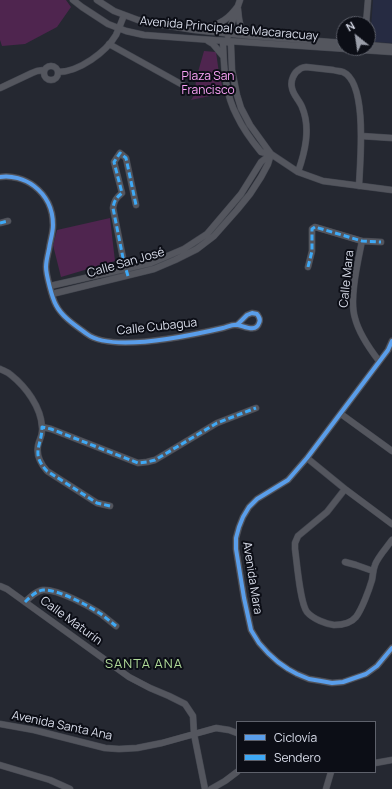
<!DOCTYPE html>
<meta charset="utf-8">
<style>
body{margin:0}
#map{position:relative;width:392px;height:789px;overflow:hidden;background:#252831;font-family:Manrope,sans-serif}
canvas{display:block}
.legend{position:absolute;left:236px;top:721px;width:140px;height:52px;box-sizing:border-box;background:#0c0e16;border:1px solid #5e616b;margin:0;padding:5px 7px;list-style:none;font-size:12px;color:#d9ddea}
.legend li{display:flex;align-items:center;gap:8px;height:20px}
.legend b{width:20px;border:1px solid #5e616b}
.north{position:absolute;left:336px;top:16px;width:40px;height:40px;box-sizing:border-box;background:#0c0e16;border:1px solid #5e616b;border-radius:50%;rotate:330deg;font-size:11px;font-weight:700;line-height:16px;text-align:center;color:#d9ddea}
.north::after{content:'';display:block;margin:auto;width:14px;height:18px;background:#9a9ea9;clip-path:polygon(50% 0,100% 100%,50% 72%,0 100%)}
</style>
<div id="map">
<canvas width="392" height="789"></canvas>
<ul class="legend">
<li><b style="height:5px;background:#5a9eea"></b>Ciclovía</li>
<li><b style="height:5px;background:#3fa9f5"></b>Sendero</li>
</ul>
<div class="north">N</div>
</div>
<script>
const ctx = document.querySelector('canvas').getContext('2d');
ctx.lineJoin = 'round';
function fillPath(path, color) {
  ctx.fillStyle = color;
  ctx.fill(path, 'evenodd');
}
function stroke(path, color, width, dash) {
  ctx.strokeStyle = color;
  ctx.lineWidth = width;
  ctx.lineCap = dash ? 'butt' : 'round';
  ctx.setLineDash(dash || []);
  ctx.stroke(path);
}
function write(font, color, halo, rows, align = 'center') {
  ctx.font = font + ' Manrope,sans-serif';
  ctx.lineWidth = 4;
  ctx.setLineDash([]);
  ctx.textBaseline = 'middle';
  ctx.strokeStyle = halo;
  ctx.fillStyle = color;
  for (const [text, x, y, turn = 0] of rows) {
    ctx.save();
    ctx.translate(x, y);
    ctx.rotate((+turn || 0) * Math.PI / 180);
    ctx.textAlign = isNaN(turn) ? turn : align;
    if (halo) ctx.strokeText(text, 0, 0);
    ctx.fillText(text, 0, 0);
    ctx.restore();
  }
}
const built = new Path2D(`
 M373 0H392V43L370 42Z`);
const green = new Path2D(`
 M0 0H66L71 7 57 27 25 44 2 46 0 40Z
 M204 51 216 52 219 73 224 93 191 100 195 94 196 79Z
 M110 218 115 261 61 277 53 245 57 230Z`);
const minor = new Path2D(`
 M73 0 82 7 108 24 126 31 144 35 198 39 392 52
 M97 0 114 11 138 20 150 23 195 30 251 36 344 43
 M238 9C239 19 239 30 249 35
 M366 24 368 0
 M204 30C220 23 227 21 238 6
 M228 36 230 28 240 0
 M208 41 213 44 223 56
 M228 41 231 45 232 70 237 95 241 108 250 125 271 154 298 172 323 181 392 190
 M228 41 223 44C224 69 225 94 237 116 243 129 252 141 261 152L271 154
 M109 44 190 89
 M368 45 392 47
 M44 73a7 7 0 1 1 14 0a7 7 0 1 1-14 0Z
 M58 72C79 72 106 52 116 35 119 28 122 21 124 15
 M0 88 32 73 37 71 44 70
 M361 136 392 138
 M298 172C305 152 311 128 302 107 300 101 293 95 292 88 290 81 294 72 300 69 301 68 305 67 306 67 315 68 324 69 333 70 336 71 340 71 343 72 368 83 360 162 359 186
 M0 177C11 175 25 179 34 186 47 196 53 208 53 225 53 233 50 241 49 249 48 254 46 261 46 267 46 274 52 298 56 305 62 317 76 326 87 334 112 353 193 335 223 328 227 327 233 324 238 325 244 326 256 333 259 323 261 319 259 317 257 314L252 313 247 315 237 325
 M0 223 8 221
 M362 241C358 261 349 299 355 318 359 334 369 348 379 361
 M308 267 312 251V229L315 227 362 241 381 242
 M127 273 124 263 113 208C114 201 116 198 122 193L114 162 120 153 126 158 136 205
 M50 286 151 263 184 249 207 234 241 194 261 162 271 154
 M52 294 154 269 175 260 197 249 214 236 237 210 250 194 261 177 268 164 271 154
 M392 341 388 350 307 458 288 480 257 499 249 507 243 517 239 527 236 538V549L244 598 251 630 259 643 268 653 278 662 288 669 297 674 309 679 321 681 332 683 343 682 366 674 377 666 392 648
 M0 369C4 371 8 372 11 375 26 387 41 407 42 427 43 433 41 437 39 442 35 453 40 463 47 471L97 503 110 506
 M341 414 392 451
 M42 427 51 429 138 463 147 462 155 460 217 423 256 408
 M307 458 345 489 392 524
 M345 489 327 512 298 536 295 543V549C297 563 300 603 307 612 313 619 326 624 334 625 342 625 351 623 356 617 362 609 369 590 372 580 373 575 373 570 375 565 377 558 387 547 392 540
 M345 562 356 565 373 571
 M0 586 7 589 129 677 150 688 169 696 185 704 193 716 194 734 205 789
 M25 602C30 597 36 591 43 590 58 589 89 606 101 614 106 618 111 622 116 626
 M0 724 34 730 105 748 119 749 137 748 162 743 216 728 229 730 237 733
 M375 763 392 760
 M0 765 50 780 70 789
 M211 789 225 781 237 772
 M326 789 331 772`);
const quiet = new Path2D(`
 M0 223 8 221
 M308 267 312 251V229L315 227 362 241 381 242
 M128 276 124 263 113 208C114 201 116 198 122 193L114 162 120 153 126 158 136 205
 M110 506 97 503 47 471C30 453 42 446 42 427L51 429 138 463 147 462 155 460 217 423 256 408
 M25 602C30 597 36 591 43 590 58 589 89 606 101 614 106 618 111 622 116 626`);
const cycleway = new Path2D(`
 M0 177C11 175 25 179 34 186 47 196 53 208 53 225 53 233 50 241 49 249 48 254 46 261 46 267 46 274 52 298 56 305 62 317 76 326 87 334 112 353 193 335 223 328 227 327 233 324 238 325 244 326 256 333 259 323 261 319 259 317 257 314L252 313 247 315 237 325
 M392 341 388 350 307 458 288 480 257 499 249 507 243 517 239 527 236 538V549L244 598 251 630 259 643 268 653 278 662 288 669 297 674 309 679 321 681 332 683 343 682 366 674 377 666 392 648`);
const streetNames = [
 ["Avenida Principal de Macaracuay",229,29,5],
 ["Calle San José",126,263,-16],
 ["Calle Mara",347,279,-84],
 ["Calle Cubagua",157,327,-6],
 ["Avenida Mara",252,578,81],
 ["Calle Maturín",71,621,36],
 ["Avenida Santa Ana",62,726,12]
];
const parkNames = [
 ["Plaza San",208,77],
 ["Francisco",208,91]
];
const neighbourhoodNames = [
 ["SANTA ANA",144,664]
];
fillPath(built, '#262b42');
fillPath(green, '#4f254f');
stroke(minor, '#43464f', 7);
stroke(minor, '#54565e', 6);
stroke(quiet, '#3fa9f5', 3, [6, 3]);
stroke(cycleway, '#5a9eea', 4);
write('12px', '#d9ddea', '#0c0e16', streetNames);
write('12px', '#f9a1f5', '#0c0e16', parkNames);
ctx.letterSpacing = '1px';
write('13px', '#b1dc99', '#0c0e16', neighbourhoodNames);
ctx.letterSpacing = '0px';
</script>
